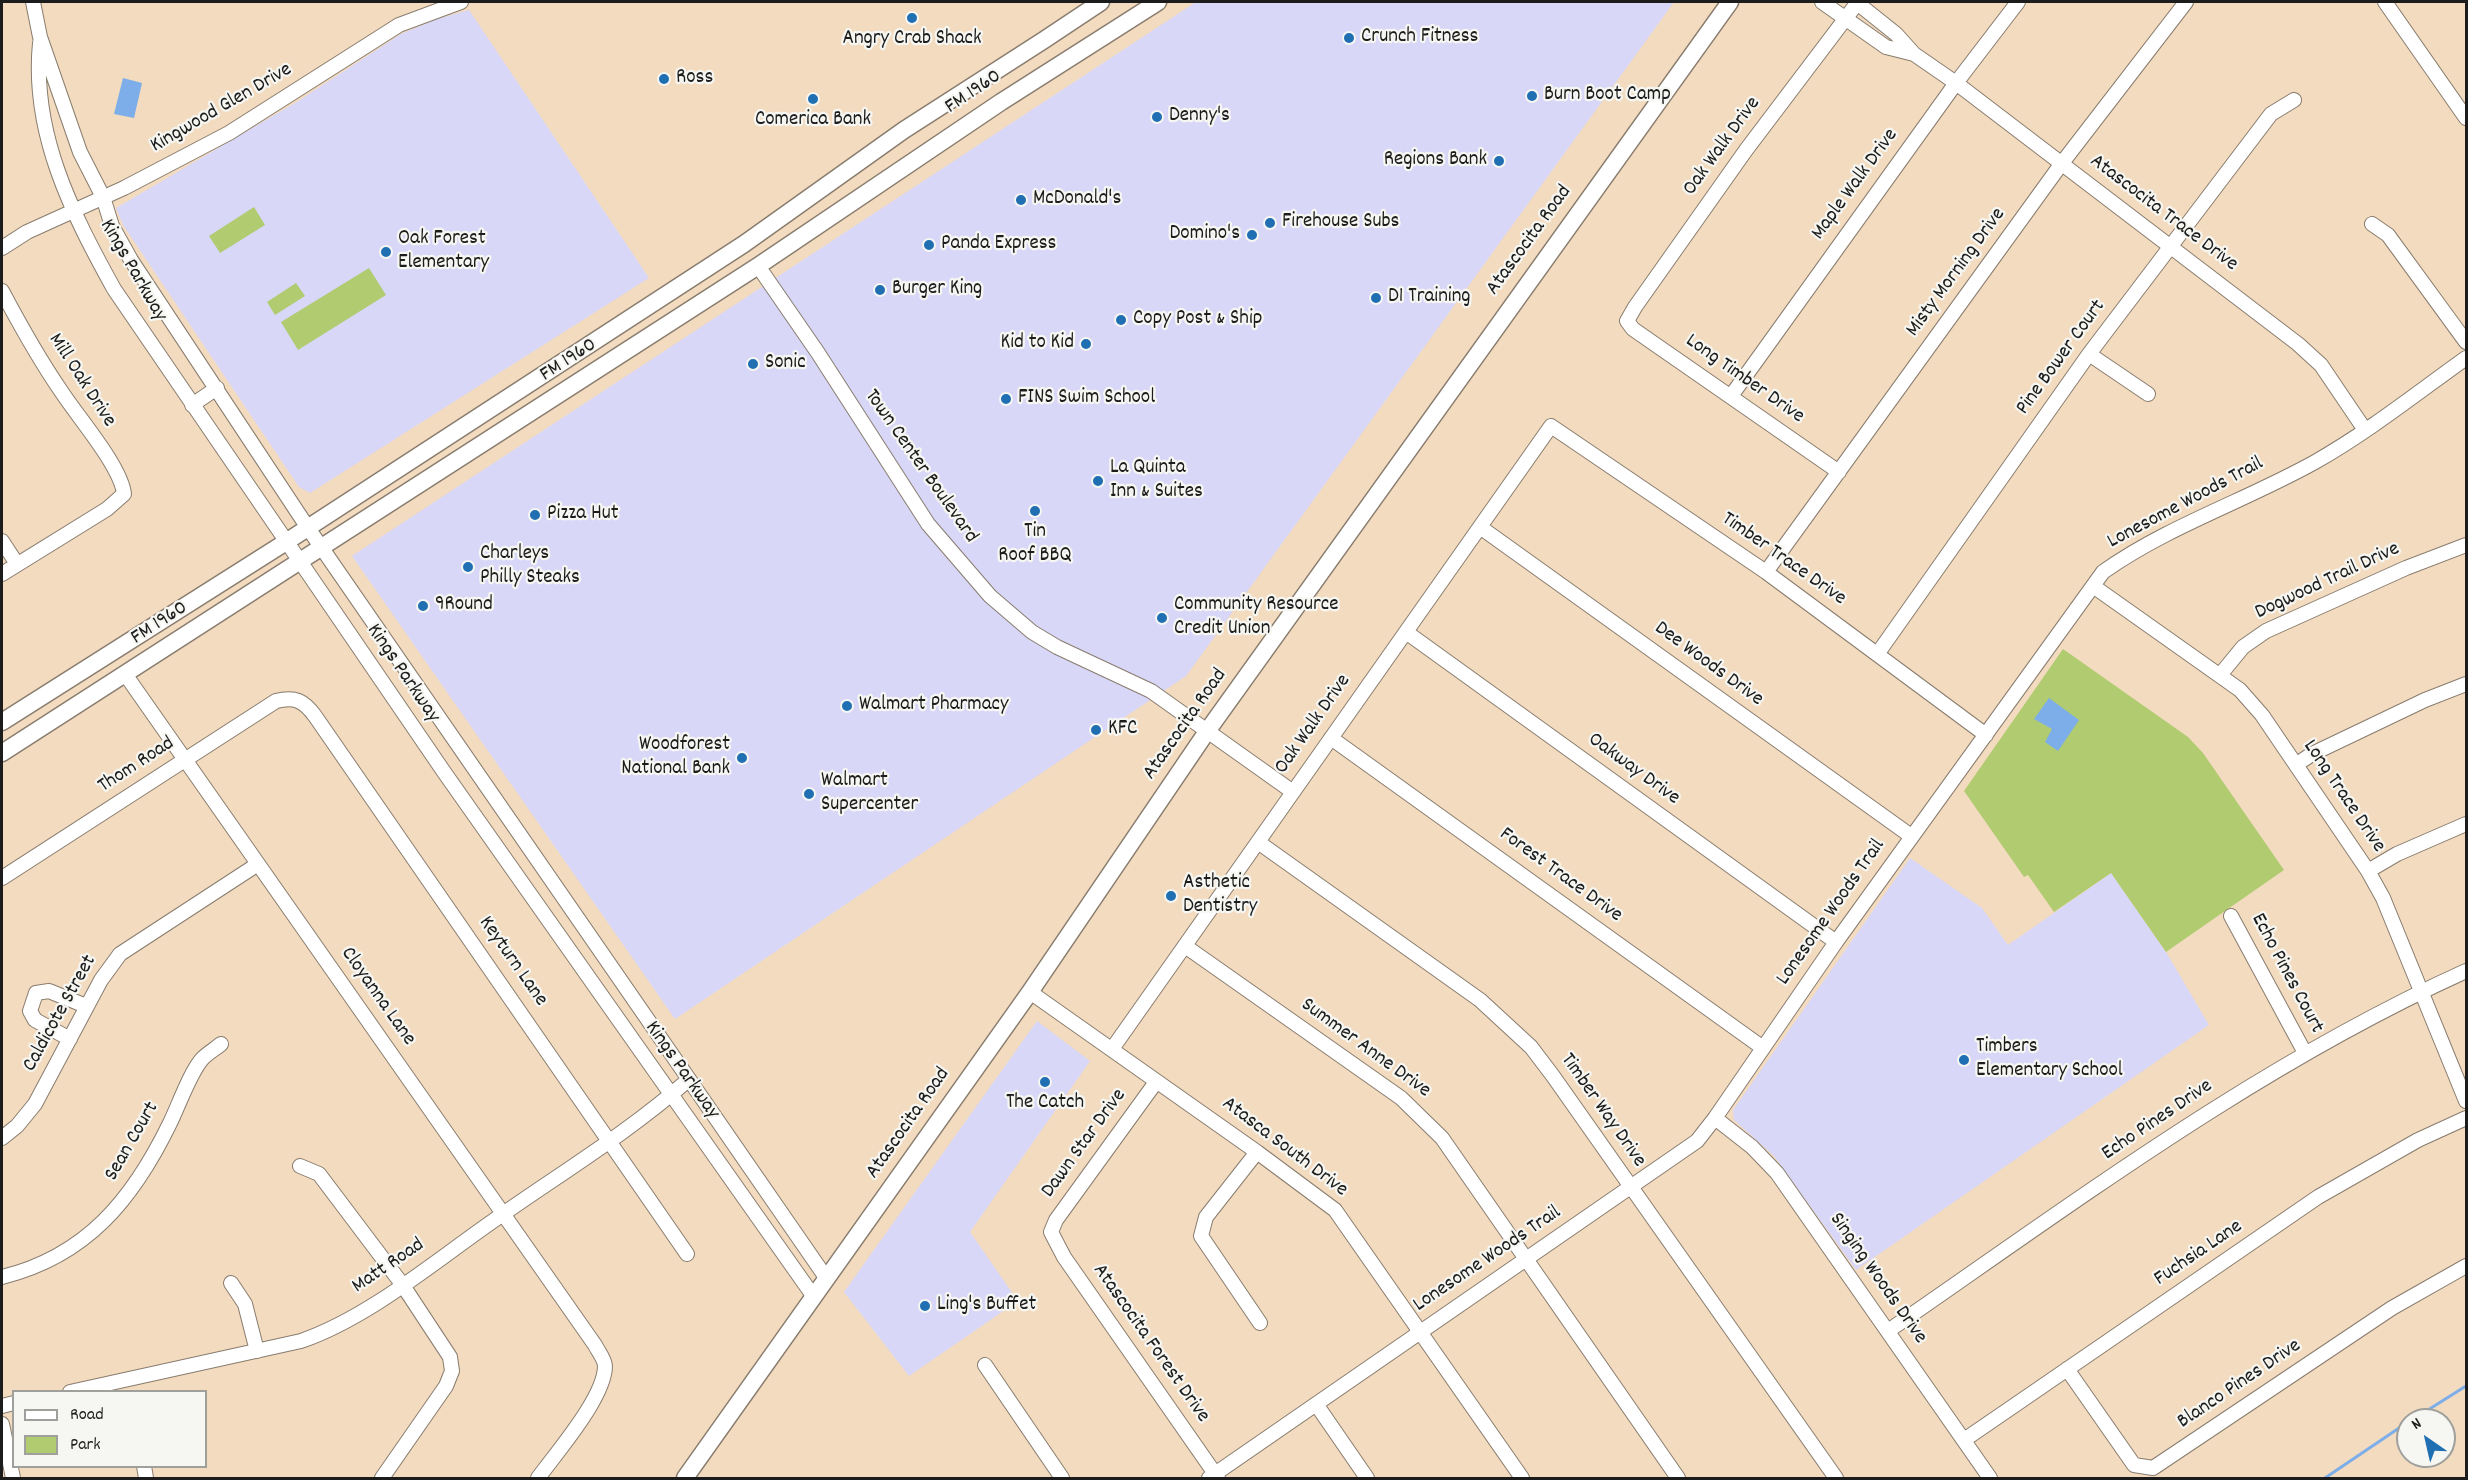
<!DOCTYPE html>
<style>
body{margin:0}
#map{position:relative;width:2468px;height:1480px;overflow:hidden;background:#f3dbbf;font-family:Dekko,sans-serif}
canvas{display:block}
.frame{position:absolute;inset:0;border:3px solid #1c1c1c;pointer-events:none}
.legend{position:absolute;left:12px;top:1390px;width:195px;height:78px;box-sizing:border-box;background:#f6f6f2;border:2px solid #9f9f9c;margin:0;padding:8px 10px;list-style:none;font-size:18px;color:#1c1c1c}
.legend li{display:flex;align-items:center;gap:12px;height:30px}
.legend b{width:30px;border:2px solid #9f9f9c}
.north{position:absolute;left:2396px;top:1408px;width:60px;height:60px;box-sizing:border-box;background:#f6f6f2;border:2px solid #9f9f9c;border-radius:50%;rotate:326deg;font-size:16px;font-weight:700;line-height:24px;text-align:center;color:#1c1c1c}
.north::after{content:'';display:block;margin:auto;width:21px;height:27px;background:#1f6fb2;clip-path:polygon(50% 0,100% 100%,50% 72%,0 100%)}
</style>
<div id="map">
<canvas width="2468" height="1480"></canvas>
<div class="frame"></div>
<ul class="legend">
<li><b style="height:8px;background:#fff"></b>Road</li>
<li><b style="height:16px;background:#b1cb71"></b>Park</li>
</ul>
<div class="north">N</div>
</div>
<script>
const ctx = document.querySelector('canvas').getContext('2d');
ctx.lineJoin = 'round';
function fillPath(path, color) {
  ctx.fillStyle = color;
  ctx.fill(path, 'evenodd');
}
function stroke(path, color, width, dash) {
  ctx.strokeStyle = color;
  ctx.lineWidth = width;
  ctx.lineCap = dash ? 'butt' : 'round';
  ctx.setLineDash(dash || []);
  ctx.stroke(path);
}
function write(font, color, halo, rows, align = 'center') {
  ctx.font = font + ' Dekko,sans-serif';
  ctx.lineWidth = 4.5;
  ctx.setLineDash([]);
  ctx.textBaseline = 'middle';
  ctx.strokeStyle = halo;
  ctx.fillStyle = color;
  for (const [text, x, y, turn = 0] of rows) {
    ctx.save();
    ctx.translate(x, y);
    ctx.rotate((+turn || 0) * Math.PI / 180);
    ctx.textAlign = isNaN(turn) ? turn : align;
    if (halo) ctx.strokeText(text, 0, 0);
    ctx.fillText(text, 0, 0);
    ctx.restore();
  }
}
const built = new Path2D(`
 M1196 2H1674L1186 676 675 1019 352 556Z
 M469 10 649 278 310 493 299 487 123 225 116 208 295 103 401 34 437 19Z
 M1910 858 1982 908 2008 945 2111 873 2166 952 2209 1025 1856 1270 1774 1156 1734 1120 1733 1110Z
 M1037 1021 1090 1061 970 1232 1018 1301 909 1376 844 1292Z`);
const green = new Path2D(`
 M254 207 265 225 220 253 209 236Z
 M369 268 386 295 298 350 281 322Z
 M296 283 305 296 275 315 267 302Z
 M2063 649 2188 737 2203 753 2284 870 2166 952 2111 873 2054 912 2028 875 2024 877 1964 791Z`);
const water = new Path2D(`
 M123 78 142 83 134 118 114 114Z
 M2049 698 2079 720 2058 751 2045 742 2052 729 2034 719Z`);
const stream = new Path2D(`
 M2412 1420 2466 1386
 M2325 1478 2408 1422`);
const minor = new Path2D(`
 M33 2 40 37 80 152 103 197 112 226 131 260 308 528 827 1279
 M1822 2 1886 47 1914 54
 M1856 2 1896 34 1914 54 1956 83 2298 344 2321 365 2365 430
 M2385 2 2466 118
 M40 43C31 133 72 213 114 289L444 772 814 1297
 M2372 224 2388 235 2466 342
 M2 248 27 232 124 188 229 133 399 25 461 2
 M758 266 818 353 928 524 990 596 1032 632 1057 647 1151 691 1293 792
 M2 291C20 325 39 359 61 391 77 416 121 466 124 494L107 509 2 574
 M2089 354 2148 394
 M1731 396 1956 83 2018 2
 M192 405 217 388
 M1839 472 1633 329 1627 321 1635 307 1746 150 1858 2
 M1480 527 1911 836
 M2 541 17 564
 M1766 572 2062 163 2186 2
 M2093 586 2240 690 2262 715 2368 871 2383 898 2466 1101
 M1406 632 1836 942
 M1878 653 2089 354 2271 114 2294 100
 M125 674 595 1345C598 1351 605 1360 605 1366 605 1397 557 1452 538 1478
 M2220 675 2243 647 2266 631 2406 568 2466 545
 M1331 738 1763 1048
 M2297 764 2312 754 2425 700 2466 684
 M1258 842 1480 1000 1531 1047 1553 1076 1836 1478
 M2368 871 2397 854 2466 824
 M2 878 276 701C295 696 304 701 315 716L687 1254
 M2231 916 2305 1053
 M1185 946 1401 1098 1442 1138 1678 1478
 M1030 992 1257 1152 1335 1210 1522 1478
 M70 1039 35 1020 30 1011 36 993 49 991 86 1006
 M1112 1049 1551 426 1766 572 1986 735
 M1156 1082 1056 1220 1051 1232 1064 1257 1218 1478
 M1715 1118 1752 1147 1777 1173 1990 1478
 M2 1138 17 1126 35 1104 101 980 120 954 258 864
 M1257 1152 1206 1217 1201 1236 1260 1323
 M300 1166 319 1174 402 1284 450 1357 452 1371 446 1386 382 1478
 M2 1277C87 1256 133 1199 170 1123 178 1107 191 1070 203 1058 208 1053 215 1049 221 1044
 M231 1283 245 1304 257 1351
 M1888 1331C2075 1202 2258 1065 2466 971
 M985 1365 1062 1478
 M2067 1369 2134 1465 2153 1468 2392 1308 2466 1266
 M70 1392 301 1341C368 1318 434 1262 493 1221 558 1175 628 1133 688 1080
 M1316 1404 1367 1478
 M2 1406 14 1403
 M2 1424 13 1478
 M1964 1440 2318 1197 2418 1140 2466 1118
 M144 1466 146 1478
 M1209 1478 1697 1141 1715 1118 1836 942 2103 572C2168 526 2245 501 2315 462 2368 432 2417 393 2466 358`);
const major = new Path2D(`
 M2 722 286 542 744 244 904 130 1044 40 1101 2
 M2 753 758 266 1001 102 1158 2
 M685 1478 1030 992 1208 730 1730 2`);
const markers = [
 [912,18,6,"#1f6fb2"],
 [1349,38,6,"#1f6fb2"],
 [664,79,6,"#1f6fb2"],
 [1532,96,6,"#1f6fb2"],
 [813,99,6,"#1f6fb2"],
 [1157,117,6,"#1f6fb2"],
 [1499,161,6,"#1f6fb2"],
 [1021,200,6,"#1f6fb2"],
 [1270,223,6,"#1f6fb2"],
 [1252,235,6,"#1f6fb2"],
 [929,245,6,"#1f6fb2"],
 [386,252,6,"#1f6fb2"],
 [880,290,6,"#1f6fb2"],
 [1376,298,6,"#1f6fb2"],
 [1121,320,6,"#1f6fb2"],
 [1086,344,6,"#1f6fb2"],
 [753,364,6,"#1f6fb2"],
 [1006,399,6,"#1f6fb2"],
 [1098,481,6,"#1f6fb2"],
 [1035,511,6,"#1f6fb2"],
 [535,515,6,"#1f6fb2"],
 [468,567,6,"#1f6fb2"],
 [423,606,6,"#1f6fb2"],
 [1162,618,6,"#1f6fb2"],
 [847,706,6,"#1f6fb2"],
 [1096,730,6,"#1f6fb2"],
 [742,758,6,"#1f6fb2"],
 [809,794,6,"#1f6fb2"],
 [1171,896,6,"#1f6fb2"],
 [1964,1060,6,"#1f6fb2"],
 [1045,1082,6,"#1f6fb2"],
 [925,1306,6,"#1f6fb2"]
];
const poiNames = [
 ["Crunch Fitness",1361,38],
 ["Angry Crab Shack",912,40,"center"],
 ["Ross",676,79],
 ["Burn Boot Camp",1544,96],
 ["Denny's",1169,117],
 ["Comerica Bank",813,121,"center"],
 ["Regions Bank",1487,161,"right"],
 ["McDonald's",1033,200],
 ["Firehouse Subs",1282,223],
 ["Domino's",1240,235,"right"],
 ["Oak Forest",398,240],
 ["Elementary",398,264],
 ["Panda Express",941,245],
 ["Burger King",892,290],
 ["D1 Training",1388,298],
 ["Copy Post & Ship",1133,320],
 ["Kid to Kid",1074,344,"right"],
 ["Sonic",765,364],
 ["FINS Swim School",1018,399],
 ["La Quinta",1110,469],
 ["Inn & Suites",1110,493],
 ["Pizza Hut",547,515],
 ["Tin",1035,533,"center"],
 ["Roof BBQ",1035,557,"center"],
 ["Charleys",480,555],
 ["Philly Steaks",480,579],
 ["9Round",435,606],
 ["Community Resource",1174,606],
 ["Credit Union",1174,630],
 ["Walmart Pharmacy",859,706],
 ["KFC",1108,730],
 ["Woodforest",730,746,"right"],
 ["National Bank",730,770,"right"],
 ["Walmart",821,782],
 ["Supercenter",821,806],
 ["Asthetic",1183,884],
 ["Dentistry",1183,908],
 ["Timbers",1976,1048],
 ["Elementary School",1976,1072],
 ["The Catch",1045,1104,"center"],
 ["Ling's Buffet",937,1306]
];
const streetNames = [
 ["FM 1960",974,93,-34],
 ["Kingwood Glen Drive",222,109,-30],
 ["Oak Walk Drive",1723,147,-54],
 ["Maple Walk Drive",1856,185,-54],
 ["Atascocita Trace Drive",2163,214,37],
 ["Atascocita Road",1530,241,-54],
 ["Kings Parkway",132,271,60],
 ["Misty Morning Drive",1957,273,-54],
 ["Pine Bower Court",2062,358,-54],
 ["FM 1960",569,361,-33],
 ["Long Timber Drive",1744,380,35],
 ["Mill Oak Drive",81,381,57],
 ["Town Center Boulevard",920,467,55],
 ["Lonesome Woods Trail",2186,504,-28],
 ["Timber Trace Drive",1783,560,35],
 ["Dogwood Trail Drive",2328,582,-25],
 ["FM 1960",160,624,-33],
 ["Dee Woods Drive",1708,665,36],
 ["Kings Parkway",402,674,56],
 ["Atascocita Road",1186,725,-55],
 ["Oak Walk Drive",1314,725,-55],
 ["Thom Road",137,766,-33],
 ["Oakway Drive",1633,770,36],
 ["Long Trace Drive",2343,797,56],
 ["Forest Trace Drive",1560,876,36],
 ["Lonesome Woods Trail",1832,913,-55],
 ["Keyturn Lane",512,962,55],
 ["Echo Pines Court",2286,974,62],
 ["Cloyanna Lane",377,997,55],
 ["Caldicote Street",61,1014,-61],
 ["Summer Anne Drive",1365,1049,36],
 ["Kings Parkway",681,1071,55],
 ["Timber Way Drive",1602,1111,55],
 ["Echo Pines Drive",2158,1121,-34],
 ["Atascocita Road",909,1124,-55],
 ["Sean Court",133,1142,-60],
 ["Dawn Star Drive",1085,1144,-54],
 ["Atasca South Drive",1284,1148,37],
 ["Fuchsia Lane",2199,1254,-34],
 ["Lonesome Woods Trail",1488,1260,-34],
 ["Matt Road",389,1267,-34],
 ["Singing Woods Drive",1877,1279,55],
 ["Atascocita Forest Drive",1150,1344,55],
 ["Blanco Pines Drive",2240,1385,-34]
];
fillPath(built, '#d8d7f8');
fillPath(green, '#b1cb71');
fillPath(water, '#7daee9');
stroke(stream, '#7daee9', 3);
stroke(minor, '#887c6e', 16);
stroke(major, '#887c6e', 19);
stroke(minor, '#fff', 14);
stroke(major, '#fff', 16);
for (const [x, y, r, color] of markers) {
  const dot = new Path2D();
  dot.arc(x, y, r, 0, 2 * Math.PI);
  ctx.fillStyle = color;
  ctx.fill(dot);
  stroke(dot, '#f6f6f2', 2);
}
write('21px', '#1c1c1c', '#f6f6f2', poiNames, 'left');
write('21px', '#1c1c1c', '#f6f6f2', streetNames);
</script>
